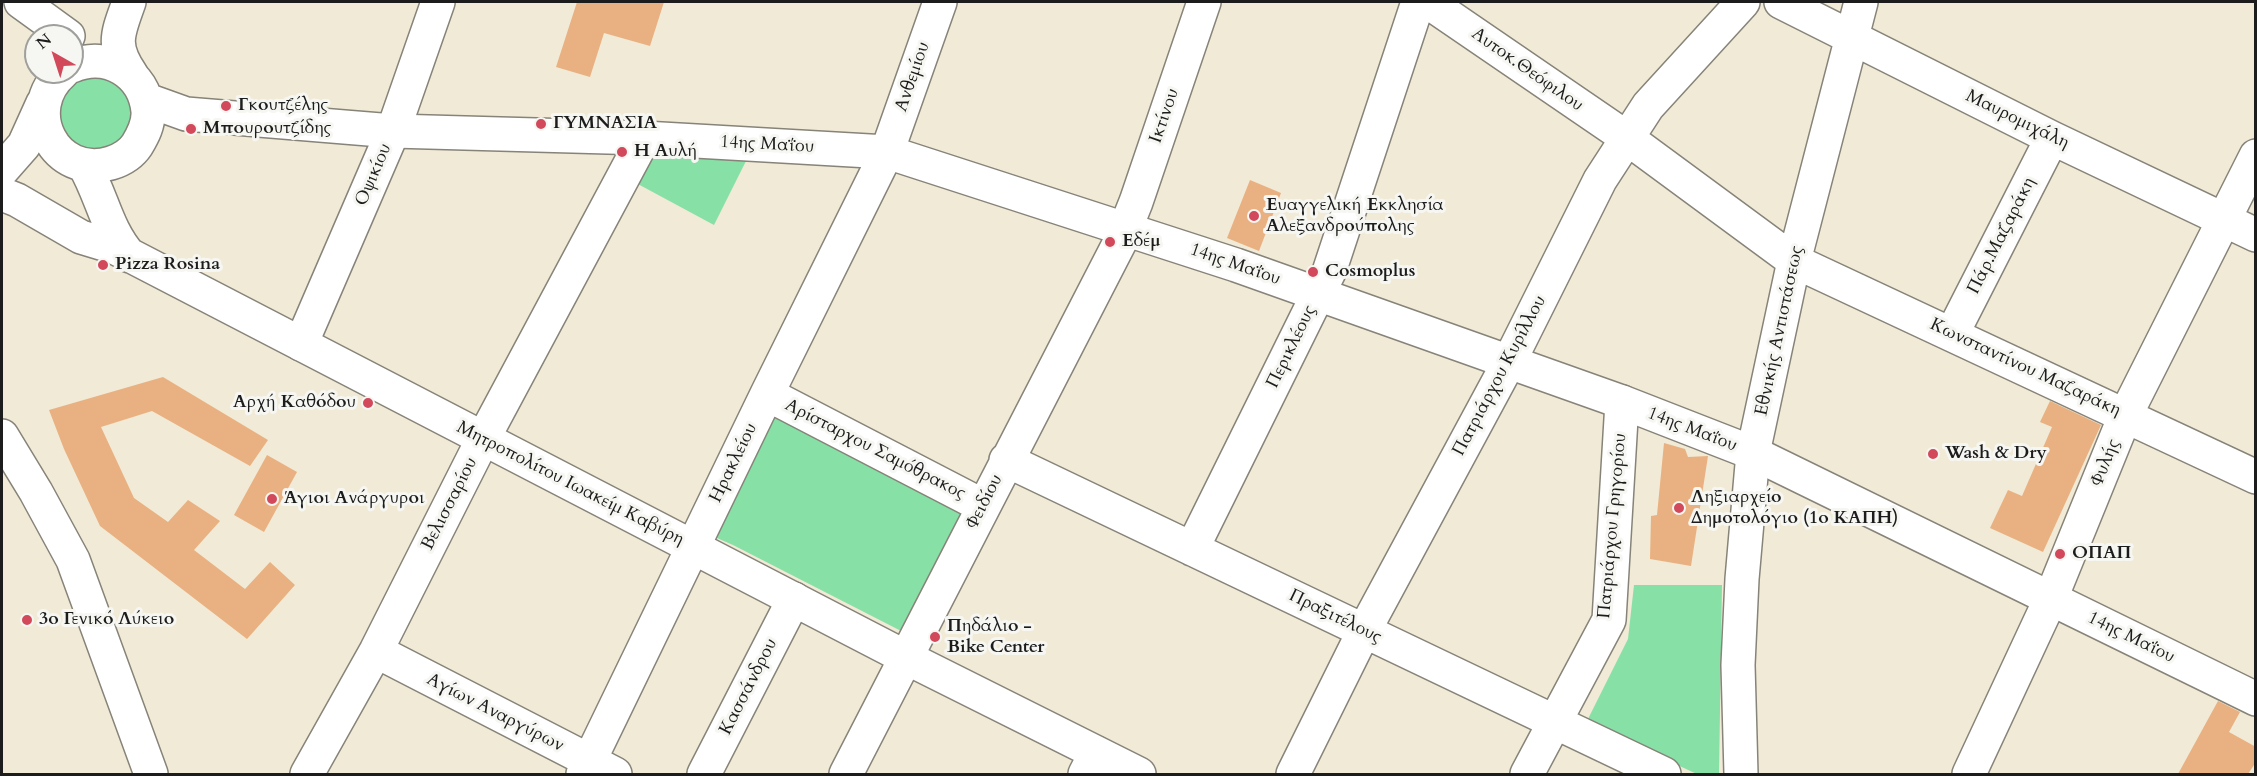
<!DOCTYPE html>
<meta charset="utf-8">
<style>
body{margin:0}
#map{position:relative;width:2257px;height:776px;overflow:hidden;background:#f1ead6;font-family:Cardo,serif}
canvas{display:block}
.frame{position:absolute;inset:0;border:3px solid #1c1c1c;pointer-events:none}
.north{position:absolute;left:24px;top:24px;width:60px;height:60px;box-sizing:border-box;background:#f6f6f2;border:2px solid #9f9f9c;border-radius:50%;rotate:321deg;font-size:16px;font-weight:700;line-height:24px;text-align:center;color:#1c1c1c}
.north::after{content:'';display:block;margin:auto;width:21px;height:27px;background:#d1495b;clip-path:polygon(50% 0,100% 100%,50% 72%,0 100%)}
</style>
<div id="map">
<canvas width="2257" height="776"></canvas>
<div class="frame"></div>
<div class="north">N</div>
</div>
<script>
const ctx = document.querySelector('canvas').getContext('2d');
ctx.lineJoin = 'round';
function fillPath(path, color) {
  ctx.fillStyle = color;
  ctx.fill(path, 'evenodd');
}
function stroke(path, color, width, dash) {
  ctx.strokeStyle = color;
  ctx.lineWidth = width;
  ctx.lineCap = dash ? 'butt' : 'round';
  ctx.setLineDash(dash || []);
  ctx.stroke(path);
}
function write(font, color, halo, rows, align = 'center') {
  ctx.font = font + ' Cardo,serif';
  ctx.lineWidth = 6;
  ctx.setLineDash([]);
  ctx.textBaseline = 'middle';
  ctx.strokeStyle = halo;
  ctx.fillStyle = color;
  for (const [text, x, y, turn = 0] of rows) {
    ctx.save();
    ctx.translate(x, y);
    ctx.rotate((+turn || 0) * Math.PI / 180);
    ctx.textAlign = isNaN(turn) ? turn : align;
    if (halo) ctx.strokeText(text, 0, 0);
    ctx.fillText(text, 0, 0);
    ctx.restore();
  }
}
const green = new Path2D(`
 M110 67 142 110 121 147 92 153 65 141 54 99 60 85Z
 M653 147 749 155 714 225 636 183Z
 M770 408 968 514 907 634 733 545 710 535Z
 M1634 585H1722L1719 774H1697L1586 723 1628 639Z`);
const building = new Path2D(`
 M577 2H664L650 46 604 33 590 77 556 67Z
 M1250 180 1281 193 1259 251 1227 238Z
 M163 377 268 440 250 466 152 411 101 427 134 498 168 522 188 500 220 521 194 550 245 589 270 562 295 585 247 639 100 526 64 449 49 410Z
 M2050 401 2101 425 2043 552 1990 528 2008 490 2022 496 2052 427 2040 422Z
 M1664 443 1685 449 1688 457 1708 456 1691 566 1650 559 1651 516 1657 515Z
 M267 455 297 472 264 532 234 515Z
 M2218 701 2240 712 2229 732 2256 747V762L2248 774H2178Z`);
const minor = new Path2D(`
 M129 2C118 33 111 45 131 74
 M1428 2 1627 138 1794 261 2256 477
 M1781 2 2052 138 2256 235
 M1952 334 2052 138
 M301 344 393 131 438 2
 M767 394 983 506
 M2 436 36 492 73 560 151 774
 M1006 460 1664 774
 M1192 549 1329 272 1418 2
 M376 651 615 774
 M307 774 376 651 483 439 644 138
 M583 774 767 394 887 152 940 2
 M704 774 794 599
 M846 774 1120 242 1136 202 1204 2
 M1085 774 1096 753
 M1293 774 1364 631 1509 362 1600 180 1648 106 1743 2
 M1527 774 1609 620 1622 402
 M1741 774 1738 665 1742 579 1753 453 1794 261 1861 2
 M1969 774 2051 598 2125 416 2256 156`);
const major = new Path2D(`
 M21 2 68 36
 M63 72C19 110 55 180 111 163 121 160 131 154 137 145 143 135 149 124 148 111 144 73 108 51 72 66
 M147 100 186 114 393 131 644 138 887 152 1236 265 1622 402 1753 453 2256 699
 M84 165C102 195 106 229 130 256
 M2 170 24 145 43 103
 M2 194 17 200 81 237 114 247 907 658 1139 774`);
const markers = [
 [226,106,6,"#d1495b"],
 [541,124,6,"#d1495b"],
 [191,129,6,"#d1495b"],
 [622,152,6,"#d1495b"],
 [1254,216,6,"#d1495b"],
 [1110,242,6,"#d1495b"],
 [103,265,6,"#d1495b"],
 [1313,272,6,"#d1495b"],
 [368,403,6,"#d1495b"],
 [1933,454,6,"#d1495b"],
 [272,499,6,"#d1495b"],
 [1679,508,6,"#d1495b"],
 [2060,554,6,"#d1495b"],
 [27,620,6,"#d1495b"],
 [935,637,6,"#d1495b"]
];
const streetNames = [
 ["Αυτοκ.Θεόφιλου",1527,70,35],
 ["Ανθεμίου",913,77,-71],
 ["Ικτίνου",1165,116,-71],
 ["Μαυρομιχάλη",2017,120,26],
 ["14ης Μαΐου",767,145,3],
 ["Οψικίου",374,175,-67],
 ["Πάρ.Μαζαράκη",2002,236,-63],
 ["14ης Μαΐου",1235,265,19],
 ["Εθνικής Αντιστάσεως",1780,331,-78],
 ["Περικλέους",1292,347,-64],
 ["Κωνσταντίνου Μαζαράκη",2025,368,25],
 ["Πατριάρχου Κυρίλλου",1500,376,-62],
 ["14ης Μαΐου",1692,430,21],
 ["Αρίσταρχου Σαμόθρακος",875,450,27],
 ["Ηρακλείου",734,463,-64],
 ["Φυλής",2106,463,-68],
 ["Μητροπολίτου Ιωακείμ Καβύρη",570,484,27],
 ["Φειδίου",985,502,-63],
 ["Βελισσαρίου",450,504,-63],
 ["Πατριάρχου Γρηγορίου",1613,526,-85],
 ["Πραξιτέλους",1335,617,26],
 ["14ης Μαΐου",2131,638,26],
 ["Κασσάνδρου",749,687,-63],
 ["Αγίων Αναργύρων",495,713,27]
];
const poiNames = [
 ["Γκουτζέλης",238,106],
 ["ΓΥΜΝΑΣΙΑ",553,124],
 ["Μπουρουτζίδης",203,129],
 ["Η Αυλή",634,152],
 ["Ευαγγελική Εκκλησία",1266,206],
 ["Αλεξανδρούπολης",1266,227],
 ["Εδέμ",1122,242],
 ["Pizza Rosina",115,265],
 ["Cosmoplus",1325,272],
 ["Αρχή Καθόδου",356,403,"right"],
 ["Wash & Dry",1945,454],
 ["Ληξιαρχείο",1691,498],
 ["Δημοτολόγιο (1ο ΚΑΠΗ)",1691,519],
 ["Άγιοι Ανάργυροι",284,499],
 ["ΟΠΑΠ",2072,554],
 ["3o Γενικό Λύκειο",39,620],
 ["Πηδάλιo -",947,627],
 ["Bike Center",947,648]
];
fillPath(green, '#87e0a5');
fillPath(building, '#e9b181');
stroke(minor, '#868379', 36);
stroke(major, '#868379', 36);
stroke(minor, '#fff', 33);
stroke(major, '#fff', 33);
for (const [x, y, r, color] of markers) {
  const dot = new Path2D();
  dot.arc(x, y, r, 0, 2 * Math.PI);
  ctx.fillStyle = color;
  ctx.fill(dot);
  stroke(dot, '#f6f6f2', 2);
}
write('18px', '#1c1c1c', '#f6f6f2', streetNames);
write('bold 18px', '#1c1c1c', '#f6f6f2', poiNames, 'left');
</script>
